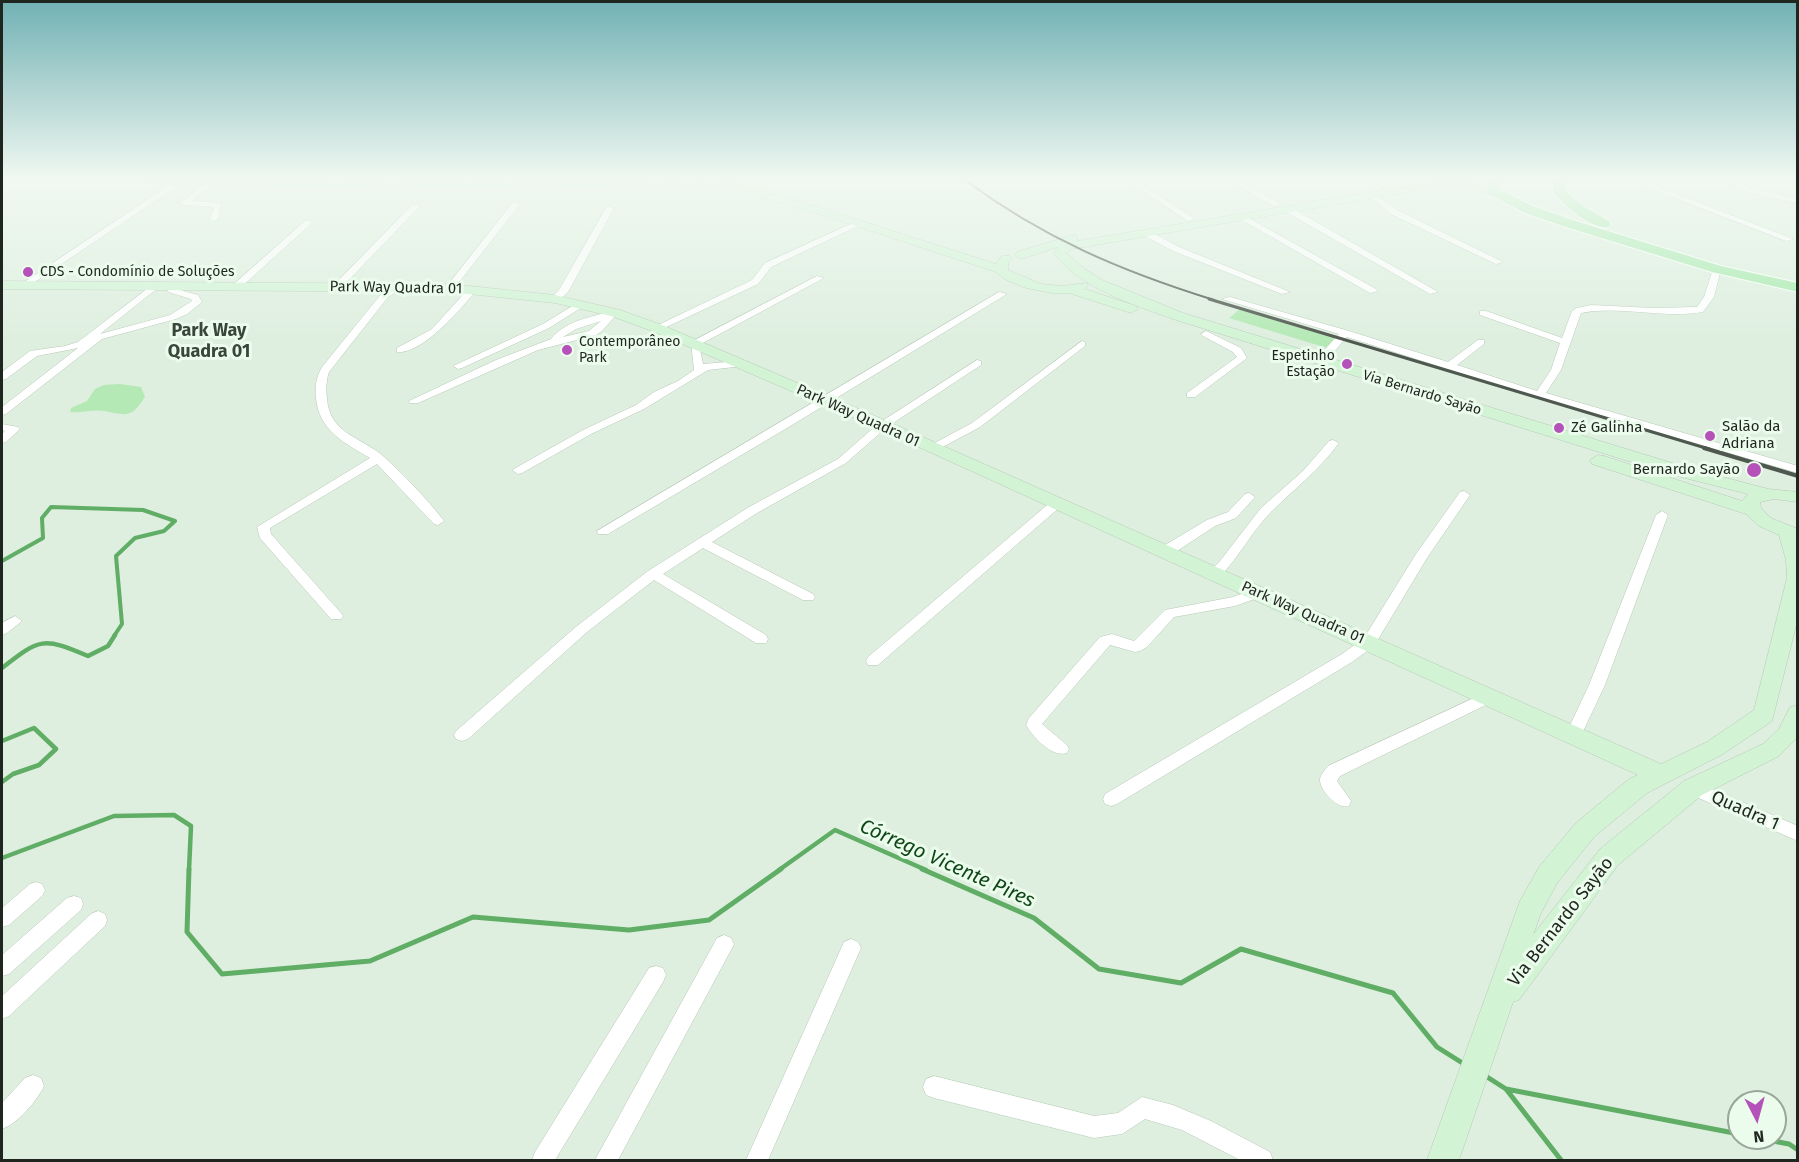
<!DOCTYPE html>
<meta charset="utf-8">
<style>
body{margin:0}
#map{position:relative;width:1799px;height:1162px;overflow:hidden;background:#deefdf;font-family:"Fira Sans",sans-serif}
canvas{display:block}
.frame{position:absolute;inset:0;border:3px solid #1f251f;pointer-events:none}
.north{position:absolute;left:1727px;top:1090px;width:60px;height:60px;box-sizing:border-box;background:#ecfcec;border:2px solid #9aa69a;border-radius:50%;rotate:174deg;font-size:16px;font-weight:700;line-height:24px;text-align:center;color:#1f251f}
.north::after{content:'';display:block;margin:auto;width:21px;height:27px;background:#b452b9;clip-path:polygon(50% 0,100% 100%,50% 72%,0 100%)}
</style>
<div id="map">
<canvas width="1799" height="1162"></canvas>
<div class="frame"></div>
<div class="north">N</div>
</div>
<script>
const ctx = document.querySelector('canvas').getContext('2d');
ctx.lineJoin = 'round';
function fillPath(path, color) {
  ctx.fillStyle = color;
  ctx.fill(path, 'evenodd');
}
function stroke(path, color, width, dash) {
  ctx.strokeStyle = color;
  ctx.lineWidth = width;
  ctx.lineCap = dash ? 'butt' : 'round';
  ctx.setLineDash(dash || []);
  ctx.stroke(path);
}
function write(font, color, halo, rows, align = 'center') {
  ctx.font = font + ' "Fira Sans",sans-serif';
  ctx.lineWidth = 6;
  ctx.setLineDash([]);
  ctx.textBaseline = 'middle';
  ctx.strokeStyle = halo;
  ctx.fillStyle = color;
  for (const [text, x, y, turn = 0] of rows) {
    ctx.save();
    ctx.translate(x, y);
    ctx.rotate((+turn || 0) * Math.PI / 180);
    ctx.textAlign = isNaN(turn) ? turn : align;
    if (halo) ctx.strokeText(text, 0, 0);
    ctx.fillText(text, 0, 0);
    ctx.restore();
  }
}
const green = new Path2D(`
 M1240 309 1336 338 1327 348 1229 318Z
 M120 384 141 387 145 397C131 419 127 415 104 411 96 409 81 413 70 412L71 408 87 401 95 389 104 385Z`);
const streamFar2 = new Path2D(`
 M2 561 43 538 42 518 51 507 143 510 175 521 164 531 135 538 116 556 122 624 114 636`);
const streamFar1 = new Path2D(`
 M2 668C40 638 43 637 88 656L108 646 115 635
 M2 741 34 728 56 749 39 765 13 774 2 782
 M2 858 114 816 174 815 191 826 189 870
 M779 870 835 830 926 870`);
const stream = new Path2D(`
 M189 869 187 932 222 974 370 961 473 917 629 930 709 920 781 869
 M922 869 1034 918 1099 969 1181 983 1241 949 1393 993 1437 1047 1464 1064
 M1484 1075 1506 1089 1561 1160
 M1506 1089 1739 1134
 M1757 1138 1789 1144 1798 1150`);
const street = new Path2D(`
 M1126 180H1135L1195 219 1188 221Z
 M1228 180H1238L1281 204 1274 206Z
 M1371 180H1381L1391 186 1384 188Z
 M1629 180H1640L1793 239 1786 241Z
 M1719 180H1730L1759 190 1798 199V203L1754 194Z
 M175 181 182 183 27 287 20 285Z
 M208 181 215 183 191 201 221 203 218 219 214 221 210 219 214 207 184 205 180 203Z
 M1373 193 1397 210 1503 262 1496 264 1391 214 1370 197 1369 195Z
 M513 202 520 204 453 290H447V286Z
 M413 204 420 206 340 289H334V285Z
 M607 206 614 208 568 292 558 301H552L550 299 559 290Z
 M1286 208H1292L1438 292 1430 294 1286 212Z
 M1243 215 1376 289 1378 291 1370 293 1240 219V215Z
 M306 220 313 222 240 288H234V284Z
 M855 222 862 224 771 267 758 284 660 330 652 328 752 280 765 263Z
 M1143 231H1149L1179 247 1290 292 1282 294 1173 251 1143 235Z
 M1717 266 1721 269 1714 297 1703 312C1664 319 1619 305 1581 313L1561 370 1546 393 1798 466V473L1536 397 1347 337 1324 363H1316V359L1339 334 1222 299 1230 297 1349 331 1448 362 1478 340H1484V344L1457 365 1537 391 1551 370 1560 343 1480 315V311H1486L1562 338 1572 311 1577 308 1591 305 1653 308 1697 307 1704 297 1713 269Z
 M817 276 824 278 699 345 703 364 739 361 744 364 743 366 708 370 644 409 591 434 522 473 518 474 512 470 583 430 636 405 654 392 678 381 694 370 691 342Z
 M156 282 160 285 159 287 100 334 170 315 192 301 191 299 168 292 169 284H175L176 289 198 295 202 302 187 314 176 319 102 339 6 414 2 415V407L78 348 37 356 6 379 2 380V372L30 351 65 346 78 342Z
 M397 285 404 287 388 297 329 372C326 381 326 389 327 399 330 434 361 437 383 456 401 472 430 502 444 521L438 525 434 524 377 464 270 528 271 534 341 613 343 616 341 619H331L260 538 257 527 370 458C345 443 319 431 316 398 315 386 316 377 322 367L382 293Z
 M470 287 477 289C463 307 422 355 397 352V348L432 329Z
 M999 292 1007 294 792 425 608 534H598L597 531Z
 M579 302 587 304 549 328 462 368 458 369 453 366 543 324Z
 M612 311 617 314 602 331 596 335 538 350 418 403H410L409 401 496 360 551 339C565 321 591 317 612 311ZM601 321 589 331 563 337 576 329Z
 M1206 331 1241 348 1247 358 1195 397H1187V393L1237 357 1233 352 1203 336 1201 334Z
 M1082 341 1085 342V346L980 427 937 450H929V446L972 423Z
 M977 360 981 361V365L887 427 846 463 757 513 712 542 813 594 815 597 813 600H803L703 548 663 574 766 635 768 639 766 643H756L654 580 587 632 468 739 462 741 456 739 454 735 456 731 577 626 648 571 749 507 838 459 879 423Z
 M2 424 18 427 20 429 6 442 2 443V434L5 431 2 430Z
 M1333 440 1339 443C1319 470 1294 489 1271 512 1251 532 1239 558 1219 577H1209L1207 574 1220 561 1261 508 1303 471 1329 441Z
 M1464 491 1470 495 1427 558 1374 646 1352 662 1117 804 1111 806 1105 804 1103 799 1105 794 1342 654 1364 638 1416 554 1460 492Z
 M1249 493 1255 497 1236 518 1215 526 1174 553 1162 555 1155 551 1207 520 1228 512 1245 494Z
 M1056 500 1062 504 1060 507 878 665H868L866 661 868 657 1052 501Z
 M1662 511 1668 515 1605 685 1579 740 1573 742 1567 740 1565 736 1589 685 1656 515Z
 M1258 588 1265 593 1263 596 1235 606 1174 617 1147 647 1140 651 1135 652 1110 645 1042 724 1067 745 1069 749 1067 753C1052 758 1033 737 1026 725L1029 718 1100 637 1112 634 1134 641 1165 610 1233 597Z
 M15 616 22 621 7 633 2 635V623Z
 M1489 691 1494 693 1497 697 1494 701 1340 776 1337 781 1351 801 1349 806C1337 810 1319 789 1320 779 1321 774 1325 770 1328 766Z
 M1693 781 1798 826V841L1687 793 1685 788 1687 783Z
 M36 882 42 884 45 890 42 896 9 925 2 927V908L30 884Z
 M74 896 81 898 83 904 81 910 9 974 2 976V955L67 898Z
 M98 911 105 914 107 920 105 926 9 1016 2 1019V996L91 914Z
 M724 935 731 938 734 944 731 950 618 1160H595L717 938Z
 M851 939 858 942 861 948 768 1160H746L844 942Z
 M656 966 663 968 666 975 663 982 555 1160H532L535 1152 649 968Z
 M33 1075 41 1078 44 1086C37 1101 17 1124 2 1129V1103L25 1078Z
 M934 1076 1094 1116 1118 1113 1142 1097 1173 1105 1211 1121 1270 1152 1273 1160H1240L1182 1130 1145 1119 1122 1134 1094 1138 934 1098 926 1095 923 1087 926 1079Z`);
const secondary = new Path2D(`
 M141 180 720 183 718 180H730L736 184 821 208 996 264 1002 256H1010L1012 259 1008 263V270L1041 284 1062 286 1087 283 1088 286 1085 289 1136 306 1138 309 1131 313 1069 293H1052L1026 288 1006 280 996 272 813 212 732 189 178 186 146 183Z
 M1458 180 1497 191 1492 194 1457 186 1415 191 1072 249 1066 253 1086 270 1102 280 1183 313 1685 467 1768 489 1798 492V502L1774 499 1760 502 1761 508 1771 518 1798 529V618L1772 721 1723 754 1647 793 1594 837 1557 883 1541 913 1533 935 1600 849 1684 781 1763 744 1779 729 1790 707 1798 705V737L1779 756 1702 795 1618 865 1519 1000 1513 1002 1459 1160H1427L1520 901 1539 867 1576 823 1629 779 1638 775 877 428 652 331 611 316 555 303 450 292 2 289V281L450 284 555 295 620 310 662 325 889 422 1661 764 1707 742 1754 710 1787 578 1786 560 1779 535 1759 526 1746 514 1592 464 1590 460 1598 455 1604 456 1742 501 1748 494 1673 475 1173 319C1132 304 1081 289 1054 253L1058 247 1021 259 1015 255 1017 252 1073 235 1077 236V241L1415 185Z`);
const primary = new Path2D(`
 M1487 180H1499L1498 189 1535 207 1579 222 1721 266 1798 283V292L1712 272 1569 228 1525 213 1488 194Z
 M1553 180H1565V191L1585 207 1609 221 1611 224 1609 227C1593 231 1562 204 1553 192Z`);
const railFar2 = new Path2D(`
 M965 180C1043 238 1121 271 1214 300`);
const railFar1 = new Path2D(`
 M1209 299 1709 449`);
const rail = new Path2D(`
 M1704 448 1798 476`);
const markers = [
 [28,272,6,"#b452b9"],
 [567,350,6,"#b452b9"],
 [1347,364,6,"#b452b9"],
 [1559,428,6,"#b452b9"],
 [1710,436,6,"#b452b9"],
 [1754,470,8,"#b452b9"]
];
const farPoinames = [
 ["CDS - Condomínio de Soluções",40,272],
 ["Contemporâneo",579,342],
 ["Park",579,358],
 ["Espetinho",1335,356,"right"],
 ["Estação",1335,372,"right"]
];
const farStreetnames = [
 ["Via Bernardo Sayão",1422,393,17]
];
const streetNames = [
 ["Park Way Quadra 01",396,288,1],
 ["Park Way Quadra 01",858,416,24],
 ["Park Way Quadra 01",1303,613,24]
];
const poiNames = [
 ["Salão da",1722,427],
 ["Adriana",1722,444],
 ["Zé Galinha",1571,428],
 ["Bernardo Sayão",1740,470,"right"]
];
const farDistrictnames = [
 ["Park Way",209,331],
 ["Quadra 01",209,352]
];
const nearStreetnames = [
 ["Quadra 1",1745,811,24],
 ["Via Bernardo Sayão",1561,922,-52]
];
const nearWaternames = [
 ["Córrego Vicente Pires",947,864,24]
];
fillPath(green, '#b4e9b5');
stroke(streamFar2, '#60ad65', 4);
stroke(streamFar1, '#60ad65', 4.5);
stroke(stream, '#60ad65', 5);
stroke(street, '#b8c7b8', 1);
stroke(secondary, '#b8c7b8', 1);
stroke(primary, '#fff', 2);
fillPath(street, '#fff');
fillPath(secondary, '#d2f4d5');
fillPath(primary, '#a6eaac');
stroke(railFar2, '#4f584f', 2);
stroke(railFar1, '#4f584f', 3);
stroke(rail, '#4f584f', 4);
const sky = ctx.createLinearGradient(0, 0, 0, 343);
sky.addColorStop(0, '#71b1b4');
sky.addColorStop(0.52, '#f0f8f1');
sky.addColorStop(1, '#f0f8f100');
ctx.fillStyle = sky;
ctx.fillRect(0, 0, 1799, 343);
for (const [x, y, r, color] of markers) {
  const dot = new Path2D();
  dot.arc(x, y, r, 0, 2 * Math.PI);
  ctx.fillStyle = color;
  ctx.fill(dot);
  stroke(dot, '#ecfcec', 2);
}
write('14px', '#1f251f', '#ecfcec', farPoinames, 'left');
write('14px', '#1f251f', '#ecfcec', farStreetnames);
write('15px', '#1f251f', '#ecfcec', streetNames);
write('15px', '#1f251f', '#ecfcec', poiNames, 'left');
write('bold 18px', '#39463a', '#ecfcec', farDistrictnames);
write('18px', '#1f251f', '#ecfcec', nearStreetnames);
write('italic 20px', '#0e4617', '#ecfcec', nearWaternames);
</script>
